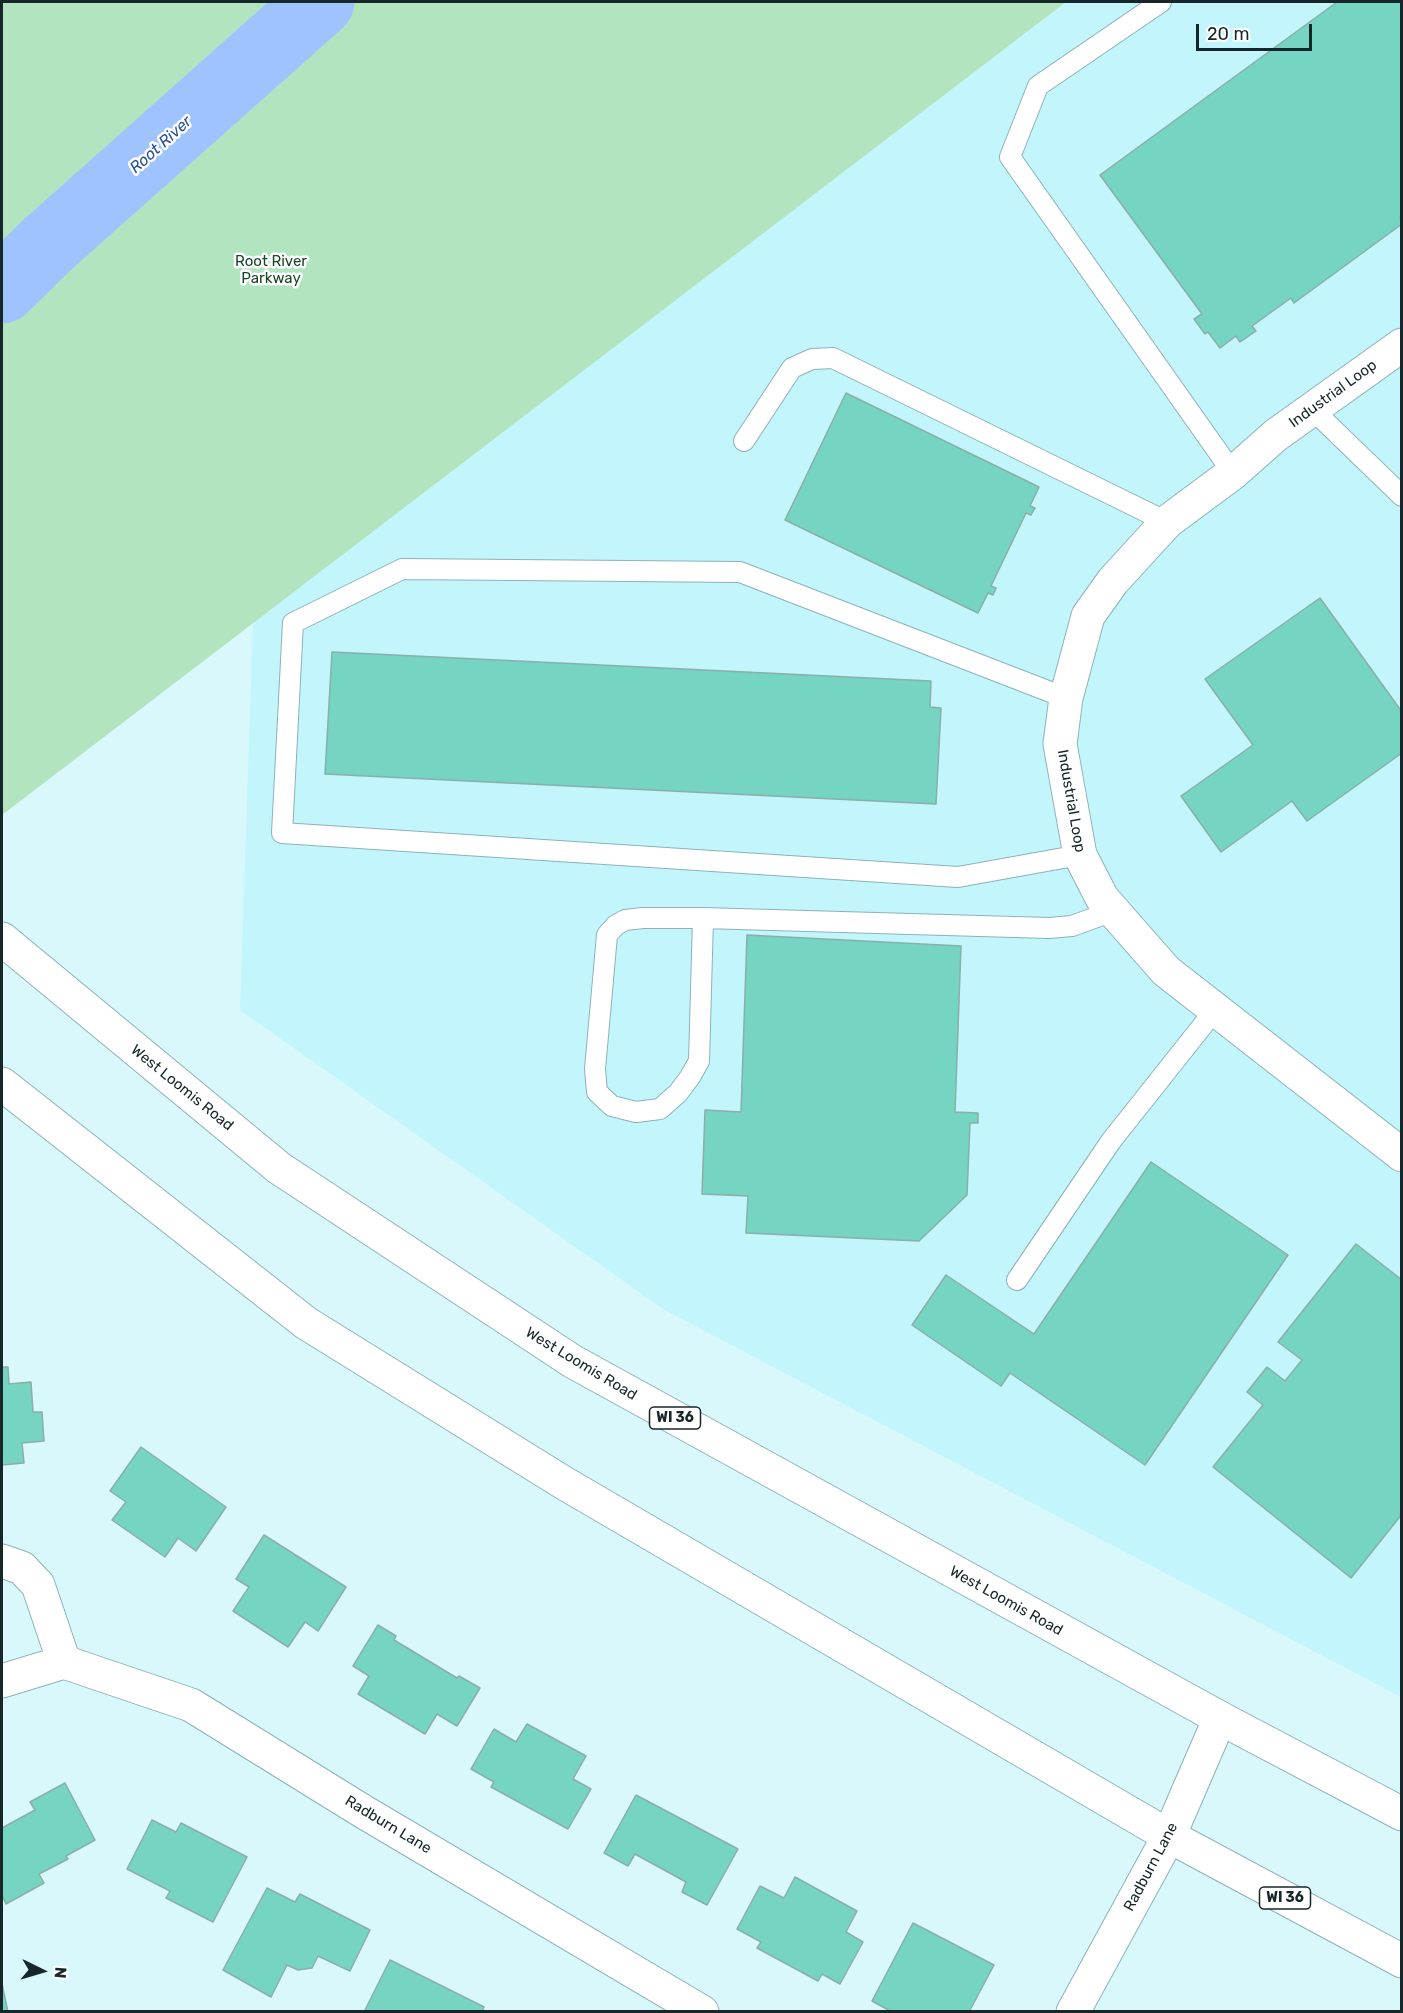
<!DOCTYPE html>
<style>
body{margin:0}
#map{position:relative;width:1403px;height:2013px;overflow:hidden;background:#d8f8fc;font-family:Rubik,sans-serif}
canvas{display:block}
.frame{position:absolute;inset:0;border:3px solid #172729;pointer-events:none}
.north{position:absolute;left:12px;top:1941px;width:60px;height:60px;-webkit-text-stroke:4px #fff;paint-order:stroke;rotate:95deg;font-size:16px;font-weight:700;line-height:24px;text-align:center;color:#172729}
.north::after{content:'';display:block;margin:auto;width:21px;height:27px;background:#172729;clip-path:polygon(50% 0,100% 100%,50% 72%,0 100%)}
.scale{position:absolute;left:1196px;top:24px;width:116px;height:27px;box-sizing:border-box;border:3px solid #172729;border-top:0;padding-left:8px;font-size:18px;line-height:21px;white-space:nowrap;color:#172729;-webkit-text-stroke:4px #fff;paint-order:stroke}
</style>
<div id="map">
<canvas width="1403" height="2013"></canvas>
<div class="frame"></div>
<div class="north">N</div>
<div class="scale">20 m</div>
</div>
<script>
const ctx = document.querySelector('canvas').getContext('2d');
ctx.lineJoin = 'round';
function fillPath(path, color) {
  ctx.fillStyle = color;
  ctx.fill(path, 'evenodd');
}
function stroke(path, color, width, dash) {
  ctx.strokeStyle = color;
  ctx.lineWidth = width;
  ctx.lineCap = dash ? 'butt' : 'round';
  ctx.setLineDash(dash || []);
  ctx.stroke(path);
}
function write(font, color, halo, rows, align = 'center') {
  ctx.font = font + ' Rubik,sans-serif';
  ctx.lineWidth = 5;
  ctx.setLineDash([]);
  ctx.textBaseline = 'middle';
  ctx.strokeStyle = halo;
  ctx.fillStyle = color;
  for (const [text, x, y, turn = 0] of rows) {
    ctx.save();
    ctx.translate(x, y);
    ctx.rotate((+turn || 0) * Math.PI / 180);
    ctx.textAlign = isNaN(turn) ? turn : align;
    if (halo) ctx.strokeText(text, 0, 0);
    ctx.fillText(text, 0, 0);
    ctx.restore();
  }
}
const built = new Path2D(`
 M1066 2H1401V1697L663 1309 240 1010 253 623Z`);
const green = new Path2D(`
 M2 2H1066L2 815Z`);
const river = new Path2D(`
 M2 289 47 245 320 2`);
const building = new Path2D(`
 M1337 2H1402V216L1400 217 1402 224 1294 303 1291 298 1252 326 1256 331 1240 342 1236 336 1220 348 1208 332 1205 334 1194 319 1202 314 1100 175Z
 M846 393 1039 487 1030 506 1035 508 1031 515 1026 513 991 586 996 588 993 595 988 593 978 613 785 520Z
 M1320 598 1402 712V753L1307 821 1292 801 1221 852 1181 796 1253 745 1205 679Z
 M332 652 931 681 930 707 941 708 936 804 325 774Z
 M747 935 961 946 955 1112 978 1113V1123H970L967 1195 919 1241 746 1233 748 1196 702 1194 705 1110 741 1112Z
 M1151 1162 1288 1255 1145 1465 1010 1373 1001 1386 912 1325 946 1275 1034 1334Z
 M1356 1244 1402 1280V1514L1351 1578 1213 1467 1263 1405 1247 1392 1267 1367 1285 1381 1302 1360 1278 1342Z
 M2 1367H8L9 1384 31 1382 33 1412H42L44 1441 22 1443 24 1463 2 1465Z
 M141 1447 226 1507 196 1551 178 1538 165 1557 112 1520 126 1502 110 1491Z
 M264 1535 346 1587 318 1631 305 1622 288 1647 233 1611 249 1587 236 1579Z
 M378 1625 396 1636 394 1640 457 1678 459 1676 480 1688 457 1726 437 1714 425 1734 358 1694 369 1676 353 1666Z
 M527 1724 586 1756 573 1779 591 1789 568 1829 491 1787 494 1782 471 1769 494 1729 516 1742Z
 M65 1783 95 1840 66 1856 68 1859 39 1874 44 1883 6 1904 2 1895V1828L35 1810 30 1802Z
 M636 1795 738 1849 707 1905 682 1892 686 1882 635 1854 628 1866 604 1853Z
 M152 1820 176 1832 181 1823 247 1857 213 1922 166 1898 170 1891 127 1869Z
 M795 1877 857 1911 846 1932 863 1942 840 1984 822 1974 818 1981 757 1948 761 1942 737 1929 760 1886 784 1898Z
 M267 1888 295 1902 300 1894 370 1930 350 1971 318 1956 312 1968 298 1970 287 1965 271 1997 223 1970Z
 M913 1923 994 1965 969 2012H892L872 2001Z
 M390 1960 484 2007 482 2012H364Z
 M2 1984 8 2012H2Z`);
const service = new Path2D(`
 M1161 2 1038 86 1010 157 1233 473
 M1312 409 1402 496
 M744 441 792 368 812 359 833 358 1167 522
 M1066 698 740 572 402 569 293 623 282 833 958 877 1080 855
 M703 918 699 1061 690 1077 678 1093 660 1109 636 1112 612 1106 597 1092 595 1069 607 935 616 925 625 920 643 918H703L1049 928 1072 926 1113 911
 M1017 1280 1111 1141 1215 1010`);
const minor = new Path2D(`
 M1402 345 1276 435 1233 473 1167 522 1113 581 1088 616 1066 698 1060 744 1080 855 1102 898 1166 971 1402 1155
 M2 1561 22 1568 38 1585 64 1662
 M64 1662 191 1705 364 1812 702 2012
 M2 1681 64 1662
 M1073 2012 1169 1836 1220 1718`);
const primary = new Path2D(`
 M2 939 279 1168 572 1361 1220 1718 1402 1814
 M2 1084 306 1323 564 1483 1169 1836 1402 1961`);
const shields = [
 [675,1418,51],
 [1285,1898,51]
];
const shieldNames = [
 ["WI 36",675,1418],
 ["WI 36",1285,1898]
];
const parkNames = [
 ["Root River",271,262],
 ["Parkway",271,279]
];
const streetNames = [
 ["Industrial Loop",1333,394,-36],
 ["Industrial Loop",1071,801,80],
 ["West Loomis Road",182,1088,39],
 ["West Loomis Road",581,1364,31],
 ["West Loomis Road",1006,1601,29],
 ["Radburn Lane",388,1825,31],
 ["Radburn Lane",1151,1867,-62]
];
const waterNames = [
 ["Root River",161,145,-42]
];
fillPath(built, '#c2f5fc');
fillPath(green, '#b3e4c0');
stroke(river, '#9fc3ff', 69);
fillPath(building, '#76d4c2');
stroke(building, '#8aafa7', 1.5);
stroke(service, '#8cb2b8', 22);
stroke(minor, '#8cb2b8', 35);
stroke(primary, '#8cb2b8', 35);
stroke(service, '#fff', 20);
stroke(minor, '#fff', 33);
stroke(primary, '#fff', 33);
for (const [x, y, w] of shields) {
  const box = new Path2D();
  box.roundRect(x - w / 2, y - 11, w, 22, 4.5);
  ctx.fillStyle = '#fff';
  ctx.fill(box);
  stroke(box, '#172729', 1.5);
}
write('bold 14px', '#172729', null, shieldNames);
write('15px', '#164729', '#fff', parkNames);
write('15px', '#172729', '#fff', streetNames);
write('italic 16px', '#285197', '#fff', waterNames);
</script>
